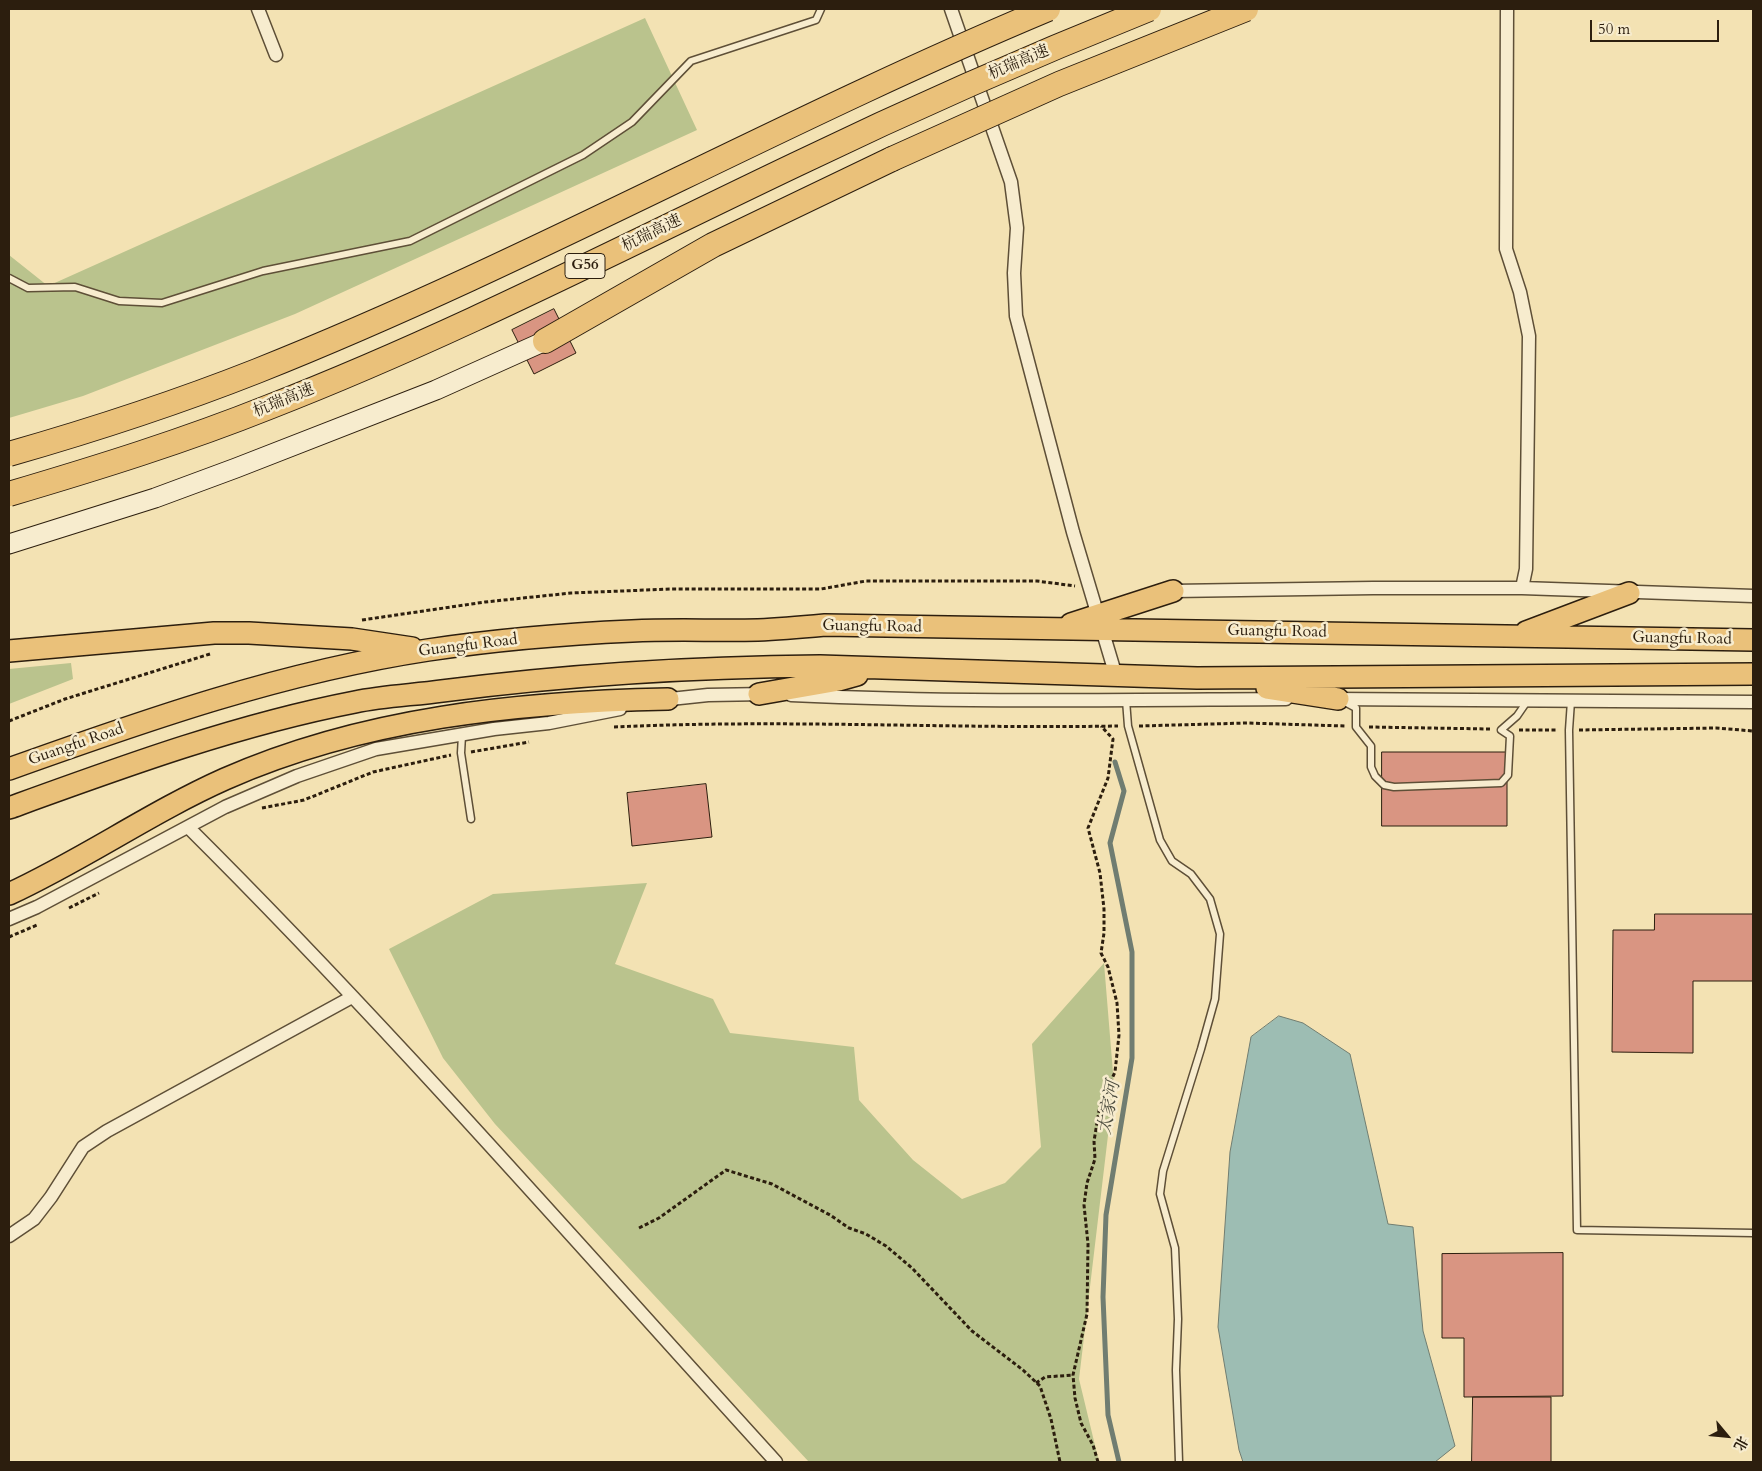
<!DOCTYPE html>
<meta charset="utf-8">
<style>
body{margin:0}
#map{position:relative;width:1762px;height:1471px;overflow:hidden;background:#f3e2b3;font-family:Cardo,"Noto Serif SC",serif}
canvas{display:block}
.frame{position:absolute;inset:0;border:10px solid #2c1e0e;pointer-events:none}
.north{position:absolute;left:1702px;top:1411px;width:50px;height:50px;-webkit-text-stroke:4px #f7ecce;paint-order:stroke;rotate:118deg;font-size:14px;font-weight:700;line-height:20px;text-align:center;color:#2c1e0e}
.north::after{content:'';display:block;margin:auto;width:18px;height:22px;background:#2c1e0e;clip-path:polygon(50% 0,100% 100%,50% 72%,0 100%)}
.scale{position:absolute;left:1590px;top:20px;width:129px;height:22px;box-sizing:border-box;border:2px solid #2c1e0e;border-top:0;padding-left:6px;font-size:15px;line-height:18px;white-space:nowrap;color:#2c1e0e;-webkit-text-stroke:4px #f7ecce;paint-order:stroke}
</style>
<div id="map">
<canvas width="1762" height="1471"></canvas>
<div class="frame"></div>
<div class="north">北</div>
<div class="scale">50 m</div>
</div>
<script>
const ctx = document.querySelector('canvas').getContext('2d');
ctx.lineJoin = 'round';
function fillPath(path, color) {
  ctx.fillStyle = color;
  ctx.fill(path, 'evenodd');
}
function stroke(path, color, width, dash) {
  ctx.strokeStyle = color;
  ctx.lineWidth = width;
  ctx.lineCap = dash ? 'butt' : 'round';
  ctx.setLineDash(dash || []);
  ctx.stroke(path);
}
function write(font, color, halo, rows, align = 'center') {
  ctx.font = font + ' Cardo,"Noto Serif SC",serif';
  ctx.lineWidth = 5;
  ctx.setLineDash([]);
  ctx.textBaseline = 'middle';
  ctx.strokeStyle = halo;
  ctx.fillStyle = color;
  for (const [text, x, y, turn = 0] of rows) {
    ctx.save();
    ctx.translate(x, y);
    ctx.rotate((+turn || 0) * Math.PI / 180);
    ctx.textAlign = isNaN(turn) ? turn : align;
    if (halo) ctx.strokeText(text, 0, 0);
    ctx.fillText(text, 0, 0);
    ctx.restore();
  }
}
const green = new Path2D(`
 M645 18 697 130 295 314 83 396 9 418V255L48 286Z
 M71 663 73 679 9 704V669Z
 M647 883 615 964 713 999 730 1033 854 1047 859 1100 913 1160 962 1199 1005 1183 1041 1147 1032 1044 1104 963 1114 1085 1079 1379 1099 1462H809L495 1124 443 1058 389 949 493 894Z`);
const water = new Path2D(`
 M1279 1016 1303 1023 1350 1054 1388 1224 1413 1227 1423 1331 1455 1446 1435 1462H1243L1239 1450 1218 1327 1230 1152 1251 1037Z`);
const stream = new Path2D(`
 M1115 762 1124 791 1110 843 1132 952V1058L1106 1215 1103 1297 1108 1415 1119 1462`);
const building = new Path2D(`
 M554 309 576 353 534 374 512 330Z
 M1382 752H1507V826H1382Z
 M706 784 712 837 632 846 627 793Z
 M1655 914H1753V981H1693V1053L1612 1052 1613 930H1654Z
 M1563 1253V1396L1464 1397V1338H1442V1254Z
 M1473 1397H1551V1462H1472Z`);
const path = new Path2D(`
 M362 620 485 602 571 593 672 589H821L866 581H1037L1075 586
 M9 721 65 699 210 654
 M1139 726 1247 723 1345 726
 M614 727C782 719 950 729 1118 726
 M1369 727 1490 729
 M1519 730H1558
 M1579 730 1716 728 1753 731
 M471 752 529 742
 M262 808 304 800 373 772 451 755
 M69 908 99 893
 M9 937 37 925
 M639 1228 659 1218 726 1170 772 1184 830 1215 849 1228 866 1234 886 1246 912 1268 972 1331 1023 1370 1040 1386 1051 1419 1060 1462
 M1036 1383 1045 1377 1073 1375
 M1098 1462 1093 1445 1081 1423 1075 1398 1073 1375 1087 1314 1088 1244 1084 1205 1087 1183 1095 1159 1094 1141 1100 1105 1115 1072 1119 1035 1117 1003 1108 967 1101 953 1104 933V909L1100 873 1088 828 1108 778 1113 739 1101 726`);
const lane = new Path2D(`
 M9 278 28 288 75 287 119 301 162 303 263 271 410 241 583 155 632 122 691 61 816 20 821 9
 M1126 700 1128 726 1160 840 1172 861 1191 874 1210 899 1220 934 1215 999 1201 1049 1163 1171 1160 1194 1175 1248 1178 1319 1176 1370 1179 1462
 M1343 701 1356 708V727L1371 746V767L1375 776 1384 785 1394 787 1501 783 1508 775 1510 736 1501 730 1517 716 1528 700
 M1571 701 1569 730 1577 1230 1753 1233
 M462 735 461 753 471 819`);
const street = new Path2D(`
 M258 9 276 55
 M951 9 1011 182 1017 228 1014 273 1016 316 1073 532 1116 676
 M1507 9 1506 249 1520 292 1529 336 1526 569 1522 588
 M1173 591 1373 588H1522L1753 596
 M791 695C956 703 1121 700 1286 699
 M1333 699 1753 702
 M661 700 708 695 766 694
 M188 827C392 1030 582 1249 776 1462
 M9 919 37 907 225 807 297 776 376 749 494 729 549 723 620 709
 M9 1236 34 1219 51 1197 83 1147 107 1131 352 997`);
const secondary = new Path2D(`
 M9 544 155 498 236 468 436 390 545 341`);
const primary = new Path2D(`
 M1071 624 1173 591
 M1526 632 1629 593
 M9 651 214 633H249L352 639 412 648
 M1267 688 1338 699
 M759 694 839 680 857 675
 M9 769C146 720 283 672 428 650 495 640 564 634 632 631 674 629 716 631 758 630 780 629 803 627 825 625L1753 640
 M9 808C122 767 236 725 355 702 383 696 413 695 442 691 567 675 694 667 820 666L1197 678 1753 674
 M9 894C83 860 151 812 225 779 363 718 518 702 668 699`);
const highway = new Path2D(`
 M545 341 713 245 892 159`);
const highwayBridge = new Path2D(`
 M892 159 1059 84 1246 9
 M9 454C93 430 176 403 257 371 526 264 780 121 1048 9
 M9 494C97 468 184 441 269 407 449 337 621 248 795 165 911 109 1029 57 1149 9`);
const shields = [
 [585,266,40]
];
const shieldNames = [
 ["G56",585,266]
];
const streetNames = [
 ["杭瑞高速",1019,63,-23],
 ["杭瑞高速",652,234,-26],
 ["杭瑞高速",284,401,-22],
 ["Guangfu Road",872,627,1],
 ["Guangfu Road",1277,632,1],
 ["Guangfu Road",1682,639,1],
 ["Guangfu Road",468,646,-7],
 ["Guangfu Road",76,745,-19]
];
const waterNames = [
 ["太家河",1110,1108,-80]
];
fillPath(green, '#bac38d');
fillPath(water, '#9dbdb3');
stroke(water, '#707d71', 1);
stroke(stream, '#707d71', 5);
fillPath(building, '#d99582');
stroke(building, '#2c1e0e', 1);
stroke(lane, '#5e4f37', 9);
stroke(street, '#5e4f37', 15);
stroke(secondary, '#2c1e0e', 21);
stroke(primary, '#2c1e0e', 24);
stroke(highway, '#2c1e0e', 26);
stroke(path, '#2c1e0e', 3, [4, 2.5]);
stroke(lane, '#f7ecce', 6);
stroke(street, '#f7ecce', 12);
stroke(secondary, '#f7ecce', 19);
stroke(primary, '#eac17a', 21);
stroke(highway, '#eac17a', 24);
stroke(highwayBridge, '#2c1e0e', 26, []);
stroke(highwayBridge, '#eac17a', 24);
for (const [x, y, w] of shields) {
  const box = new Path2D();
  box.roundRect(x - w / 2, y - 12.5, w, 25, 4);
  ctx.fillStyle = '#f7ecce';
  ctx.fill(box);
  stroke(box, '#2c1e0e', 1);
}
write('bold 15px', '#2c1e0e', null, shieldNames);
write('16px', '#2c1e0e', '#f7ecce', streetNames);
write('italic 18px', '#4e4e40', '#f7ecce', waterNames);
</script>
